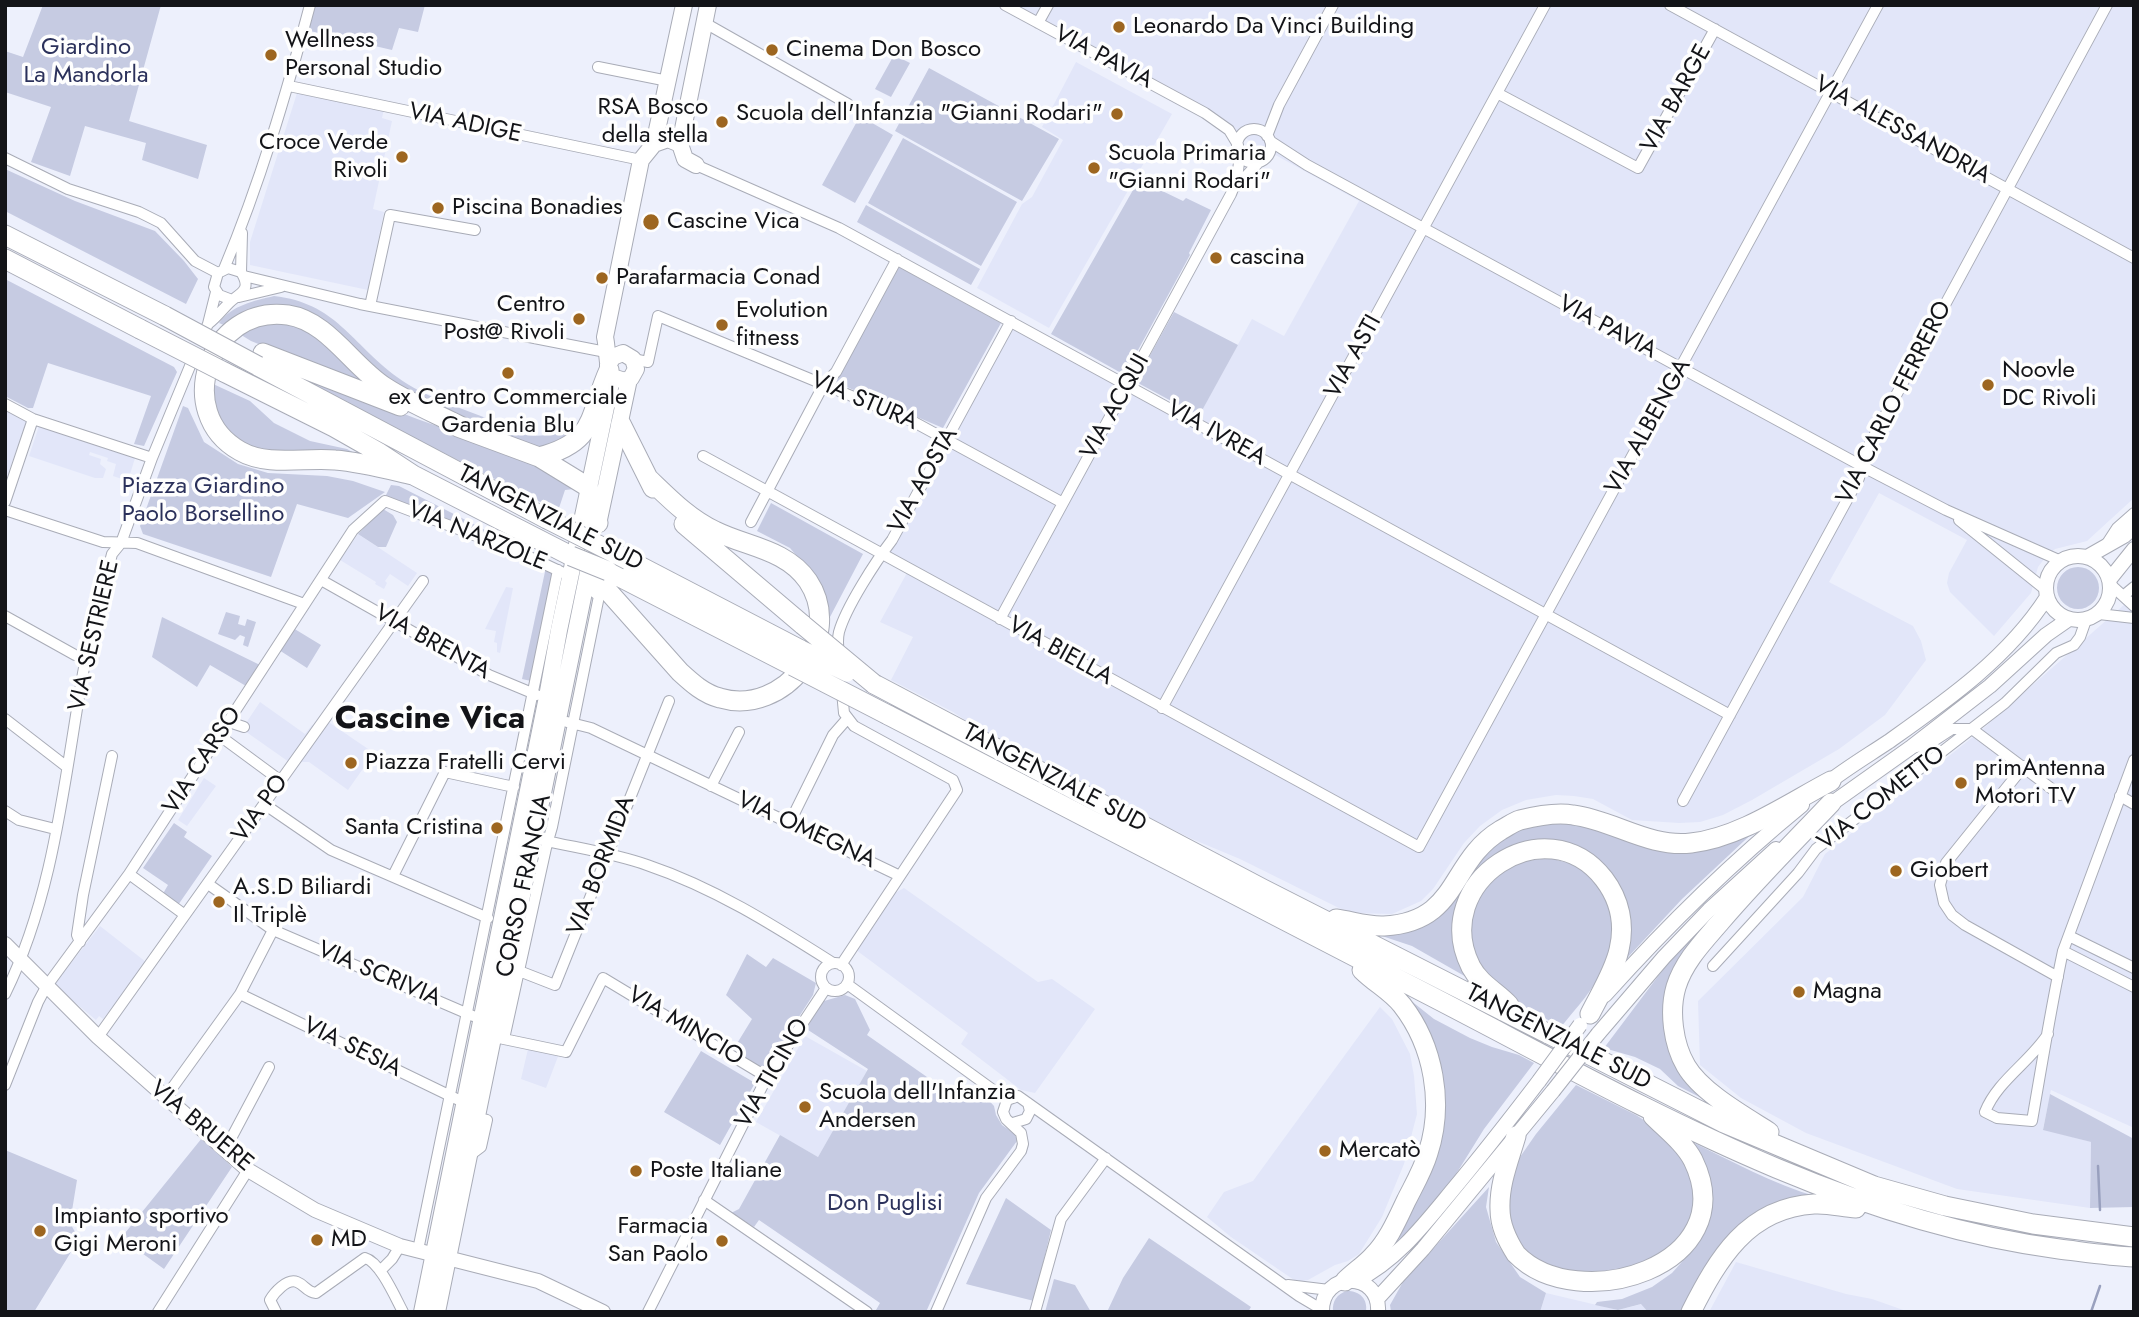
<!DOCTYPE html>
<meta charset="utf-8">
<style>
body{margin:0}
#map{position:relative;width:2139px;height:1317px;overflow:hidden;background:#edf0fc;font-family:Jost,sans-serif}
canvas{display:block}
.frame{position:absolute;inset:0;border:7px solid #131418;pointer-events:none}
</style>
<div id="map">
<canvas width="2139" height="1317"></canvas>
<div class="frame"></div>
</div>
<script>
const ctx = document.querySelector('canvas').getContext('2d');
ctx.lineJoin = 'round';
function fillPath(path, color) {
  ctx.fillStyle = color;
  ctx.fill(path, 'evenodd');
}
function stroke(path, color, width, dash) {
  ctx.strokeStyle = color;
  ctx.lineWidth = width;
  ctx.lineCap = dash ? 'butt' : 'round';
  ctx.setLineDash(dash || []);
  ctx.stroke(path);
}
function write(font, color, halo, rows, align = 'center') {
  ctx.font = font + ' Jost,sans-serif';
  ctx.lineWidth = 7;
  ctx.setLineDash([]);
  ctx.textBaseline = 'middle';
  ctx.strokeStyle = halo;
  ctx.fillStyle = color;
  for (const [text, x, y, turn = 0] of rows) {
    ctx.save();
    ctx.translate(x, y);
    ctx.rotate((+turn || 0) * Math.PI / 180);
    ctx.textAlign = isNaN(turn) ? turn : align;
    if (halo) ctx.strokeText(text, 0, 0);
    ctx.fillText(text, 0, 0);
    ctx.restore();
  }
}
const built = new Path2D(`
 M1003 5H2134V498L2087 541 2055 549 2045 558 2038 567 2031 593 1994 636 1950 592 1947 583 1949 573 1967 540 1879 493 1829 582 1913 626 1921 641 1926 660 1885 715 1839 749 1752 800 1723 815 1700 822 1679 823 1632 820 1593 799 1574 796 1556 795 1526 800 1502 810 1480 826 1464 843 1433 889 1421 901 1392 914 1349 913 1240 859 1192 839 1052 769 986 734 953 712 891 680 913 637 880 622 908 571 884 556 1013 322 1197 419 1252 319 1284 336 1359 201Z
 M1076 62 1172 114 1049 328 977 288 1022 204 1032 197 1063 140 1042 127Z
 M298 90 384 109 382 118 392 121 373 209 384 212 368 290 250 265V242Z
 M5 408 27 420 5 482Z
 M39 426 135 458 128 481 113 476 116 464 107 461 108 458 90 452 89 455 101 459 100 464 106 469 103 478H95L29 456Z
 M358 534 417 573 408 586 390 574 385 581 387 583 384 589 375 584 376 582 340 560Z
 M506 587 513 588 500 653 497 652V643L494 642 496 631 485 629Z
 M2134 596V1128L2051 1090 2043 1129 2091 1142 2090 1208 1957 1189 1806 1133 1741 1098 1700 1065 1698 1001 1803 897 1825 854 1978 733Z
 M260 702 305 734 312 725 327 721 374 753 348 790 309 762H289L242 729Z
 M204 778 216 786 187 826 178 820Z
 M904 888 1038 982 1052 979 1095 1009 1035 1093 1021 1090 961 1044 968 1033 856 950 893 894Z
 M100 926 146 962 103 1019 99 1016 96 1020 54 985Z
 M1380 1007 1392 1019 1410 1054 1414 1076 1417 1114 1404 1164 1382 1217 1359 1254 1348 1261 1335 1265 1308 1280 1297 1282 1231 1237 1207 1217 1224 1192 1253 1181Z
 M805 1036 867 1071 818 1157 756 1122Z
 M528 1049 559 1054 546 1088 521 1079Z
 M1736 1262 1846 1294 1872 1299 1909 1312H1709Z
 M1546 1293 1618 1310 1642 1304 1648 1312H1540Z`);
const green = new Path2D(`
 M43 5H161L129 121 207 145 198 179 142 160 146 143 85 126 70 176 31 162 51 107 5 92V51L23 57Z
 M313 5H425L418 32 399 28 392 50 306 30Z
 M894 55 910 63 891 97 875 89Z
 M929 68 1059 139 1022 201 895 131Z
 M860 116 893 135 855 203 822 185Z
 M903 138 1017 202 981 266 868 203Z
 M5 169 75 201 155 231 184 261 198 279 186 304 5 211Z
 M1141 176 1154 187 1183 201 1186 198 1211 210 1189 253 1190 255 1126 372 1123 374 1051 334Z
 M866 205 980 269 971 285 857 222Z
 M899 267 1001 323 943 428 835 382Z
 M5 279 174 367 177 372 144 446 134 444 151 396 48 363 33 408H28L5 396Z
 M274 296C336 303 351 343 397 377 427 399 465 409 499 423 509 427 519 433 529 435 542 437 554 434 566 431L573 437 536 452 413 398 307 316 226 326 219 323C232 305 254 301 274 296Z
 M1174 312 1238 345 1199 416 1138 383 1137 379Z
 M288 322 312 332 373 390 251 341 238 333 251 325Z
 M284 372C337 387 386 408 437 426 477 441 545 460 574 489L565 490 558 511Z
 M211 383 250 401 274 423 310 441 347 449 356 454H279L252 449 221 425Z
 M183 406 188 408 204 442 238 464 268 473 327 476 353 481 385 492 348 518 297 504 271 577 143 534 140 526Z
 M391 485 399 486 491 533 487 536 384 499Z
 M771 503 863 554 830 617 820 583 790 548 757 531Z
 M383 509 393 515 397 522 386 547H378L358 534Z
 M546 567 555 570 531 681 522 679Z
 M2057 588a21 21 0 1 1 42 0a21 21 0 1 1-42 0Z
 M226 612 240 616 238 624 245 626 247 619 256 622 248 647 243 645 245 637 240 635 235 640 218 634Z
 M162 617 260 665 246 686 210 665 197 687 152 657Z
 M293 628 321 645 307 668 279 650Z
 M174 823 187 832 184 837 212 856 176 908 161 897 168 885 143 868Z
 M1577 823 1626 840 1759 827 1682 899 1615 971 1613 884 1542 845 1464 898 1475 982 1412 946 1382 936 1381 933 1400 932C1431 903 1485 842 1523 828 1540 822 1559 823 1577 823Z
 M1550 858C1560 861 1571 863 1581 868 1611 888 1620 933 1605 965 1595 988 1577 1007 1561 1027L1515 1002 1480 968 1470 937 1472 907 1489 882 1517 862Z
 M1732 897 1697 940 1669 1028 1717 1106 1678 1086 1660 1069 1635 1057 1604 1048 1668 963Z
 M747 954 766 967 773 958 816 983 813 995 764 1071 733 1050 752 1019 726 995Z
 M1400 992 1434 1019 1470 1038 1492 1047 1519 1055 1534 1063 1484 1129 1453 1179 1404 1237 1389 1251 1440 1103Z
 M845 995 855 999 870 1030 867 1035 947 1091 982 1093 994 1106 996 1115 1002 1125 1015 1134 1017 1141 979 1193 926 1312H879L876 1310 880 1303 759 1220 754 1227 731 1213 739 1209 780 1135 818 1157 868 1069 805 1028 824 1001Z
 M701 1051 755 1083 720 1145 664 1112Z
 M1576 1085 1636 1115 1656 1128 1685 1163 1692 1182 1694 1205 1682 1241 1620 1286 1528 1259 1512 1232 1507 1215 1512 1174 1520 1157 1536 1134Z
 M2050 1094 2134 1139V1207L2090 1208 2091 1142 2043 1130Z
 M202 1138 232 1167 164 1269 121 1238Z
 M1688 1140C1732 1161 1772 1184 1818 1197L1767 1211 1686 1312H1648L1641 1304 1618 1310 1595 1305 1597 1302 1622 1299 1652 1287 1672 1273 1688 1255 1700 1234Z
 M5 1150 77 1180 70 1223 79 1239 34 1312H5Z
 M1489 1187 1486 1207 1496 1242 1520 1277 1546 1293 1540 1312H1391L1390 1305 1403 1282Z
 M1006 1198 1051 1230 1034 1301 966 1284Z
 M1149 1238 1251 1307 1248 1312H1107L1123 1278Z
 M1054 1279 1075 1285 1091 1312H1045Z
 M1347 1291C1360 1291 1368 1299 1366 1312H1333C1332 1301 1337 1294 1347 1291Z`);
const stream = new Path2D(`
 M2098 1166 2100 1210
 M2091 1312 2100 1286`);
const street = new Path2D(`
 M1005 5 1205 113 1229 130 1238 145
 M1670 5 2134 258
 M705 23 848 104
 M1038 23 1048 5
 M598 67 668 81
 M289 86 641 160
 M1497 93 1638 168 1715 29
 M1237 146a17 17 0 1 1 34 0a17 17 0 1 1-34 0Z
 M1267 136 1279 105 1333 5
 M1270 141 1307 165 1871 471 1946 510 2061 561
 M5 158 68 189 139 212 161 223 195 261 218 273
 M696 165 839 228 1730 715
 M1237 186 1259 162
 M224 269C260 183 286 95 310 5
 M241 272 242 233
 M244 276 360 304 611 353
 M239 297 281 287
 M370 306 390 215 475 230
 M208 324C216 318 222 310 229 303 239 293 253 291 241 272L228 268 218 273 214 287 219 295 232 300
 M201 339 208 324 216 292
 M633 359 648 362 658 316 912 421 1063 503
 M5 404 33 419 152 458
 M703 456 1419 847 1878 5
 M5 502 33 419
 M5 510 103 542 137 543 304 604
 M1959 520 2046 590
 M751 522 824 384 836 372 897 259
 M2106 545 2117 528 2134 513
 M321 580 489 675 537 695
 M2111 585 2134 606
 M2123 596 2134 587
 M2099 614 2134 618
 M5 616 75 655 86 658
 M1000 619 1231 194 1237 179 1240 154
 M839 655C838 647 837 640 839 632 846 607 876 561 892 540L1011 321
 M1162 708 1545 5
 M5 719 67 767
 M229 722 244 727
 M567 722 591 728 900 876
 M220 736 281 781
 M1913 748 1929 744 1952 729H1972L2060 795
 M2024 766 1946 863 1940 885 1944 903 1952 915 1965 925 2058 977
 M711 786 739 732
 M2120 796 2134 804
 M1683 801 1859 478 1867 449 2107 5
 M264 804 331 850 488 918
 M5 811 19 820 55 829
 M790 822 833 735 847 719
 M542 840C577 848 613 853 647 865 715 888 773 925 833 963
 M129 874 185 915
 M393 876 445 772 514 787
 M208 884 273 930 473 1016
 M2069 936 2134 968
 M80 942 77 935 83 895 112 756
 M2063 951 2134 987
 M821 977a14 14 0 1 1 28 0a14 14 0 1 1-28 0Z
 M841 965 957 790 953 780 854 726 844 713 842 692
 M1713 966 1798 873 1816 849 2005 703 2056 653 2074 645 2080 637 2086 620
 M514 969 555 985 669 701
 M847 984 1007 1100
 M5 994C54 895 64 781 83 673 91 633 102 593 112 554L121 543 152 458 195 354
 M240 994 465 1103
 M2048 1034C2030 1062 1997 1081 1985 1112L1997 1118 2032 1121C2042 1064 2051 1007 2063 951L2134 760
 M98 1037 423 581
 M499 1038 566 1052 603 978 767 1077
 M504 1039 546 848 552 827 599 596 585 585
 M5 1085 38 1002 46 987 129 874 353 530 385 501 521 553 570 576
 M165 1098 240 994 273 930
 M1013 1123 1026 1119 1030 1111 1028 1103
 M226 1148 269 1067
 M469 1156 481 1147 487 1120 477 1118
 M704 1200 867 1312
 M418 1250 558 570
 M380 1271 392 1259 400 1246
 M1288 1285 1329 1290
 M158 1312 248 1170
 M276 1312 270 1300C274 1293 287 1278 297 1282 305 1285 306 1292 316 1293L365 1258C380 1262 395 1297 403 1312
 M648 1312 767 1077 826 988
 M936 1312 986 1198 1021 1151 1023 1144 1021 1133 1006 1119 1003 1112 1007 1100 1018 1096 1299 1296 1321 1309
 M1035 1312 1061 1219 1106 1158`);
const secondary = new Path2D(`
 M2046 588a32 32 0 1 1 64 0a32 32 0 1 1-64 0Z
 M2087 557 2124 536 2134 527
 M2110 579 2134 549
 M1825 785C1845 769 1867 756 1888 742 1946 701 2008 658 2047 597
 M1824 809 1910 748 1990 686 2046 635 2069 619
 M5 944 98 1037 248 1170 315 1210 400 1246 538 1281 603 1312
 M1605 995C1666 927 1731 863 1802 805
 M1598 1034 1664 957 1709 910 1776 849
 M1356 1281C1396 1261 1423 1226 1451 1192 1481 1156 1510 1119 1539 1081
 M1377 1299 1423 1249 1553 1091
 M1322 1312C1321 1270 1381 1271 1378 1312`);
const primary = new Path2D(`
 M654 144 684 5
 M680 144 708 5
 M608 365 613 357 623 353 633 359 636 369 631 378 625 381 612 377C606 366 608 350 605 337L641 160 654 144 668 139 680 144 685 159 696 165
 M598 524 629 379
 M422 1312 547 697 559 630 610 388
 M437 1312 592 553`);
const highway = new Path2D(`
 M5 235 165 316
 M5 259 140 329
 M263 353 400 406
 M258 366 547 519
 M224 372 334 427 378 452 413 475 571 556
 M621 424 653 488
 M458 427 539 457 588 487 598 523
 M539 457C597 442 588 417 609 370
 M413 475C387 469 361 462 335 460 305 457 268 467 240 451 172 413 209 304 288 315 328 321 352 366 385 387 411 404 442 416 470 431
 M684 524 803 625
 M628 560 801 650
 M608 571 793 666
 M599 581 680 672C692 683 704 694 720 698 784 717 846 638 808 581 786 549 747 547 715 531 689 519 669 498 648 478
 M874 684 1263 889 1724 1123 1874 1186 1945 1206 2033 1224 2134 1237
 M888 715C1067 808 1246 900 1425 993 1627 1097 1830 1219 2059 1249 2084 1252 2109 1256 2134 1257
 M1336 919C1351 921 1369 927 1384 926 1460 922 1448 862 1501 830 1507 827 1513 822 1520 820 1536 816 1557 812 1573 815 1613 820 1649 848 1691 843 1739 838 1789 803 1831 781
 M1509 1005C1497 992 1480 984 1471 967 1428 882 1546 804 1604 879 1620 900 1625 925 1619 950 1614 972 1600 994 1590 1014
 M1769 1132C1744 1116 1701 1092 1686 1066 1673 1044 1669 1011 1676 987 1684 961 1704 941 1721 921 1756 880 1794 842 1831 803
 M1516 1136C1509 1160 1499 1184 1500 1209 1500 1226 1507 1240 1516 1254 1577 1317 1745 1266 1693 1160 1684 1143 1667 1130 1653 1116
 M1345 1281C1354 1272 1365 1265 1373 1256 1388 1241 1397 1220 1406 1201 1414 1185 1423 1170 1428 1153 1444 1104 1434 1046 1402 1005 1391 991 1375 983 1362 970
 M1691 1312C1718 1259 1747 1208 1814 1204 1828 1203 1842 1207 1856 1208`);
const secondaryBridge = new Path2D(`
 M1539 1081 1580 1025
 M1553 1091 1598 1034`);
const highwayBridge = new Path2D(`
 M165 316 258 366
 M140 329 224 372
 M547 519 628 560
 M571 556 608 571
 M803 625 874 684
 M801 650 847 672
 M793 666 888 715`);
const markers = [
 [1119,27,7,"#9d6620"],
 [772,50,7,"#9d6620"],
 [271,55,7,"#9d6620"],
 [1117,114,7,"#9d6620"],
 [722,122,7,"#9d6620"],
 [402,157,7,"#9d6620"],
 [1094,168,7,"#9d6620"],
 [438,208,7,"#9d6620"],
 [651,222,9,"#9d6620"],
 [1216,258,7,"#9d6620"],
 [602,278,7,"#9d6620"],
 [579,319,7,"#9d6620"],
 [722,325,7,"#9d6620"],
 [508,373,7,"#9d6620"],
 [1988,385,7,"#9d6620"],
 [351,763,7,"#9d6620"],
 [1961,783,7,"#9d6620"],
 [497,828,7,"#9d6620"],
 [1896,871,7,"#9d6620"],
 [219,902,7,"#9d6620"],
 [1799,992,7,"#9d6620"],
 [805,1107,7,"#9d6620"],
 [1325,1151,7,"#9d6620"],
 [636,1171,7,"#9d6620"],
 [40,1231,7,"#9d6620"],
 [317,1240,7,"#9d6620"],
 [722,1241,7,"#9d6620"]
];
const poiNames = [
 ["Leonardo Da Vinci Building",1133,27],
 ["Wellness",285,41],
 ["Personal Studio",285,69],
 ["Cinema Don Bosco",786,50],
 ["RSA Bosco",708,108,"right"],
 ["della stella",708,136,"right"],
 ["Scuola dell'Infanzia \"Gianni Rodari\"",1103,114,"right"],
 ["Croce Verde",388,143,"right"],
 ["Rivoli",388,171,"right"],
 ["Scuola Primaria",1108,154],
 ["\"Gianni Rodari\"",1108,182],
 ["Piscina Bonadies",452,208],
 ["Cascine Vica",667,222],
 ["cascina",1230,258],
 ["Parafarmacia Conad",616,278],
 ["Centro",565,305,"right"],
 ["Post@ Rivoli",565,333,"right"],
 ["Evolution",736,311],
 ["fitness",736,339],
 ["Noovle",2002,371],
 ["DC Rivoli",2002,399],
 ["ex Centro Commerciale",508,398,"center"],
 ["Gardenia Blu",508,426,"center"],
 ["Piazza Fratelli Cervi",365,763],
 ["primAntenna",1975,769],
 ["Motori TV",1975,797],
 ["Santa Cristina",483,828,"right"],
 ["Giobert",1910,871],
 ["A.S.D Biliardi",233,888],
 ["Il Triplè",233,916],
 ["Magna",1813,992],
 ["Scuola dell'Infanzia",819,1093],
 ["Andersen",819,1121],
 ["Mercatò",1339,1151],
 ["Poste Italiane",650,1171],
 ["Impianto sportivo",54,1217],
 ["Gigi Meroni",54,1245],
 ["Farmacia",708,1227,"right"],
 ["San Paolo",708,1255,"right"],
 ["MD",331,1240]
];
const parkNames = [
 ["Giardino",86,48],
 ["La Mandorla",86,76],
 ["Piazza Giardino",203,487],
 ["Paolo Borsellino",203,515],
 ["Don Puglisi",885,1204]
];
const streetNames = [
 ["VIA PAVIA",1103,58,28],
 ["VIA BARGE",1677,99,-61],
 ["VIA ADIGE",465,124,12],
 ["VIA ALESSANDRIA",1902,131,29],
 ["VIA PAVIA",1607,328,28],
 ["VIA ASTI",1354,357,-61],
 ["VIA STURA",864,402,23],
 ["VIA CARLO FERRERO",1895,403,-63],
 ["VIA ACQUI",1116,407,-61],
 ["VIA ALBENGA",1649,427,-61],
 ["VIA IVREA",1216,434,29],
 ["VIA AOSTA",924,481,-61],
 ["TANGENZIALE SUD",550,519,27],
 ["VIA NARZOLE",477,537,22],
 ["VIA SESTRIERE",95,636,-77],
 ["VIA BRENTA",432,643,29],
 ["VIA BIELLA",1060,652,29],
 ["VIA CARSO",203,761,-57],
 ["TANGENZIALE SUD",1054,779,28],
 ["VIA COMETTO",1882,799,-38],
 ["VIA PO",261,809,-54],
 ["VIA OMEGNA",806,831,25],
 ["VIA BORMIDA",602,866,-69],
 ["CORSO FRANCIA",525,886,-78],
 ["VIA SCRIVIA",379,975,23],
 ["VIA MINCIO",685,1027,31],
 ["TANGENZIALE SUD",1558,1038,27],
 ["VIA SESIA",352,1048,26],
 ["VIA TICINO",773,1074,-60],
 ["VIA BRUERE",201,1127,40]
];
const districtNames = [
 ["Cascine Vica",430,720]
];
fillPath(built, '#e2e6f9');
fillPath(green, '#c6cbe2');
stroke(stream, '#99a0be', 2.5);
stroke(street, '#a9acb7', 12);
stroke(secondary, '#a9acb7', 16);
stroke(primary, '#a9acb7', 18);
stroke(highway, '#a9acb7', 21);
stroke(street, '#fff', 10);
stroke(secondary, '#fff', 14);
stroke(primary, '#fff', 16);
stroke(highway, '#fff', 19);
stroke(secondaryBridge, '#a9acb7', 16, []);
stroke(highwayBridge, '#a9acb7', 21, []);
stroke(secondaryBridge, '#fff', 14);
stroke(highwayBridge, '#fff', 19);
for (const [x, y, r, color] of markers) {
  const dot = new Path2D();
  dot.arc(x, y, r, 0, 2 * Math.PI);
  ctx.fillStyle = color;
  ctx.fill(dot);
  stroke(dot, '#fefefe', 2.5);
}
write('24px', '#131418', '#fefefe', poiNames, 'left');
write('24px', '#2b315b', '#fefefe', parkNames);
write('24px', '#131418', '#fefefe', streetNames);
write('bold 32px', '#131418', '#fefefe', districtNames);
</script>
